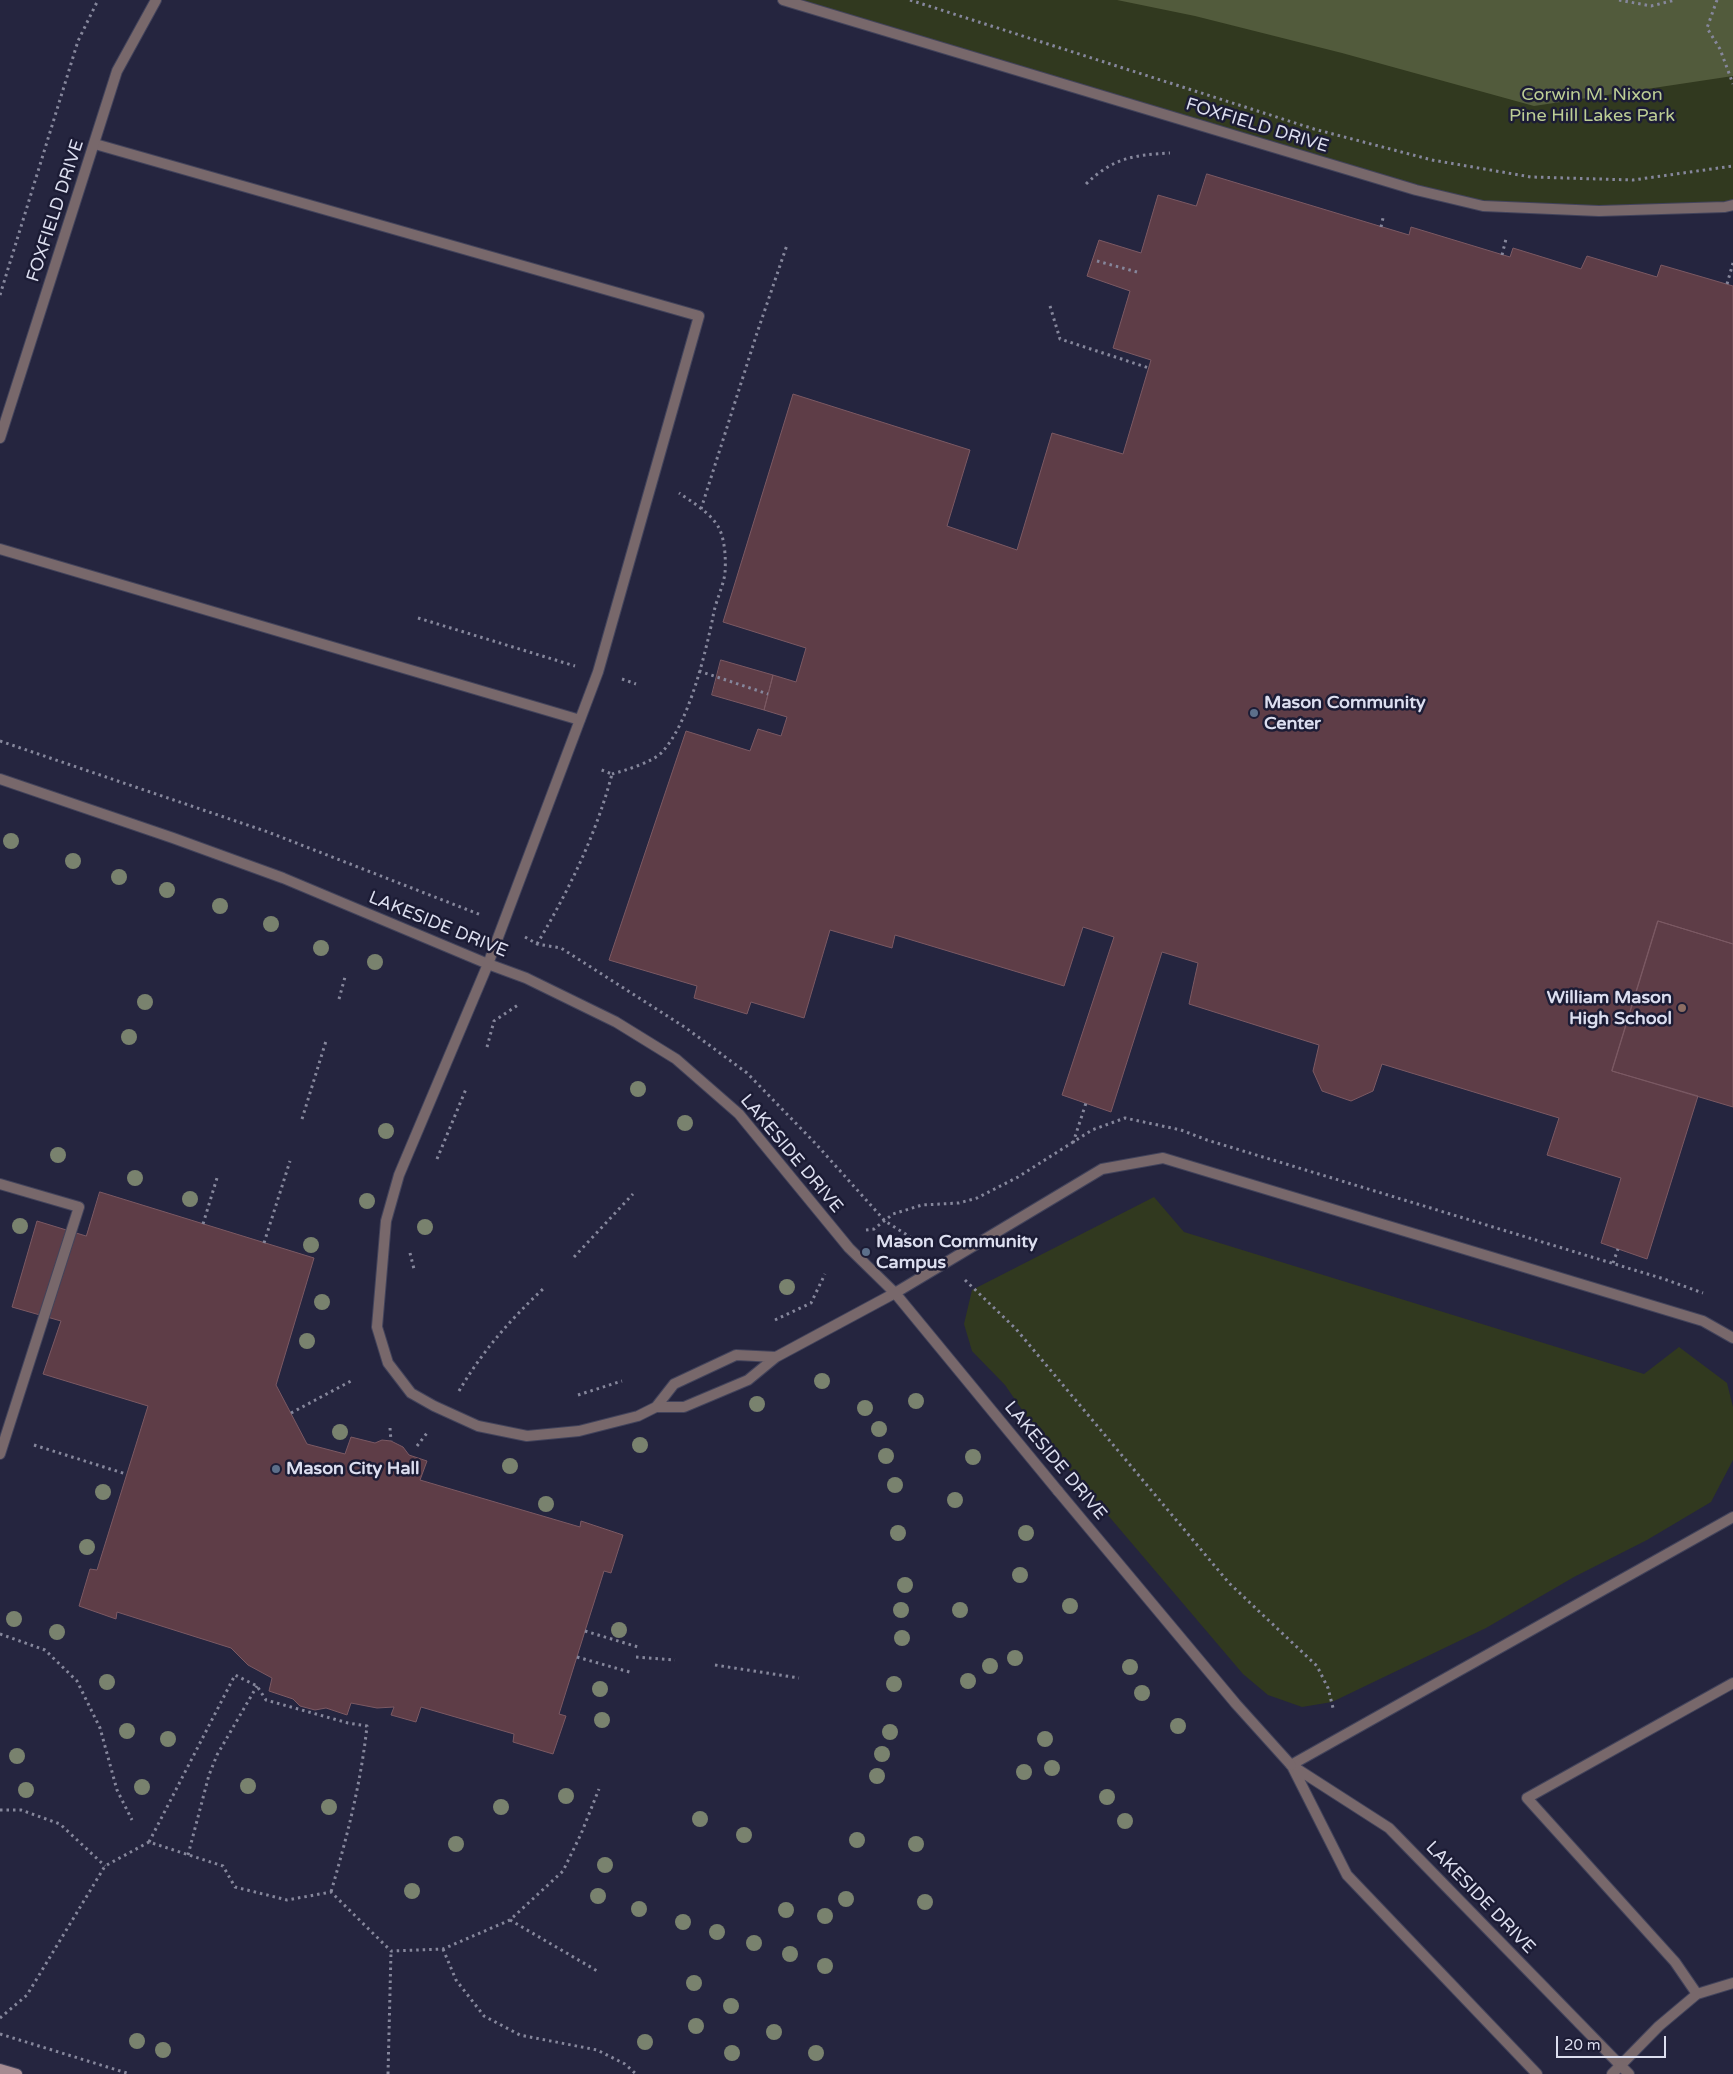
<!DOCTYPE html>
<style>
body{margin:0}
#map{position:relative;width:1733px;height:2074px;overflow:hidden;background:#25253f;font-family:"Varela Round",sans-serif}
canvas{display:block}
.scale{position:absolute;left:1556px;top:2036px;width:110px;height:22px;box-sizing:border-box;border:2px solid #dcdeef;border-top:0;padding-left:6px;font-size:15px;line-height:18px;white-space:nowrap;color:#dcdeef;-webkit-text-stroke:4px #1c1c35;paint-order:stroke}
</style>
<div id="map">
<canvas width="1733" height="2074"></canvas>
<div class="scale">20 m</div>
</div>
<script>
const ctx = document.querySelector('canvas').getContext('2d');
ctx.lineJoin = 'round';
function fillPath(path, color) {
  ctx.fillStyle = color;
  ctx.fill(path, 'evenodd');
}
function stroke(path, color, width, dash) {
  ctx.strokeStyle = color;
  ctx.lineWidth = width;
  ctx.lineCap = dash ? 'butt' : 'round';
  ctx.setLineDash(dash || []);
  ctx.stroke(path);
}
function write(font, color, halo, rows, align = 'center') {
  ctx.font = font + ' "Varela Round",sans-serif';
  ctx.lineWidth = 5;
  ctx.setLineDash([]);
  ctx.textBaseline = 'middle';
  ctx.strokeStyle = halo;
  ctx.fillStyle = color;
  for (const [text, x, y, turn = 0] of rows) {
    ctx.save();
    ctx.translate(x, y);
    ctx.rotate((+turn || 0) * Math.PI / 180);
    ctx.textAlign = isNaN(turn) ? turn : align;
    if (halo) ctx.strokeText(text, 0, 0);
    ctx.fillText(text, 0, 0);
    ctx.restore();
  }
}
const green = new Path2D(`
 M783 0H1733V205L1725 207 1483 206Z
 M1154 1197 1184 1232 1644 1374 1679 1347 1727 1383 1733 1407V1460L1711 1502 1647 1540 1574 1577 1486 1628 1332 1702 1302 1707 1268 1695 1243 1674 1038 1433 1005 1385 972 1351 964 1324 972 1290Z`);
const forest = new Path2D(`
 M1117 0H1733V76L1534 106 1342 53 1195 16Z`);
const building = new Path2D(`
 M1207 174 1409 235 1411 227 1510 257 1513 248 1581 269 1587 256 1657 277 1661 265 1733 286V944L1658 921 1612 1071 1698 1096 1647 1259 1601 1243 1621 1178 1547 1155 1559 1118 1382 1064 1373 1091 1351 1101 1322 1091 1313 1071 1319 1045 1189 1004 1198 963 1162 952 1111 1112 1062 1095 1114 937 1083 927 1064 986 895 935 892 948 830 930 804 1018 751 1002 747 1014 694 998 697 986 609 960 686 731 750 751 758 729 781 736 787 717 764 710 773 675 796 682 806 648 723 622 793 394 970 450 947 526 1017 550 1052 433 1123 454 1151 360 1113 348 1130 291 1087 276 1099 240 1141 253 1158 195 1196 206Z
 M721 660 773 675 764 710 712 695Z
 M1658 921 1733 944V1107L1612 1071Z
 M100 1192 314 1258 276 1385 307 1444 345 1454 351 1437 375 1443 382 1440 391 1441 403 1447 409 1455 427 1461 420 1480 580 1527 581 1521 623 1535 611 1573 604 1571 585 1631 559 1714 566 1716 553 1754 513 1742 514 1734 421 1707 416 1722 391 1715 394 1707 377 1708 351 1703 347 1715 326 1708 315 1710 300 1706 293 1699 269 1691 272 1678 248 1665 231 1648 117 1612 116 1619 79 1606 90 1569 97 1570 148 1406 43 1374 61 1321 12 1307 37 1221 86 1236Z`);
const path = new Path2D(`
 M910 0 1314 129 1432 160 1531 177 1633 180 1733 166
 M1619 0 1651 6 1675 0
 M1717 0 1707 28 1720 49 1733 84
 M1086 184C1113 158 1133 155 1170 153
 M1381 227 1383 218
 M1502 255 1506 239
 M1097 261 1137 272
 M1727 284 1733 263
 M0 295 78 41 98 0
 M1050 306 1060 339 1149 368
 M701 509 757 333 787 245
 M418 618 575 666
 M699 671 768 694
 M622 679 636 684
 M0 741 268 832 481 915
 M612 774C626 770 654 762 663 751 689 722 705 655 713 617 715 602 723 588 725 573 726 559 725 540 719 528 711 513 692 502 679 493
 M525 937 537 944 561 948 686 1028 747 1073 816 1144 885 1221 926 1247
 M537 944C569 890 596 835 612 774L599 769
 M339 999 345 977
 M487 1047 494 1021 518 1005
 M302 1119 326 1041
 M1073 1143 1086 1103
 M437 1159 466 1089
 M203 1224 217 1178
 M866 1230 874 1229 893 1214 922 1205 959 1203 977 1198 1018 1177 1092 1130 1125 1118 1181 1130 1207 1140 1664 1279 1703 1293
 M264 1243 290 1161
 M410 1253 414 1269
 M574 1257 633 1194
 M1613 1263 1618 1249
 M965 1280 1016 1329 1229 1583 1317 1666 1328 1688 1333 1708
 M775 1320 811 1303 825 1274
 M459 1391C483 1350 511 1319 545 1287
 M578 1395 622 1381
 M291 1413 351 1381
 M390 1428 391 1441
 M34 1445 126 1474
 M417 1446 427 1433
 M585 1631 638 1647
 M0 1634 45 1650 77 1681 100 1728 117 1790 132 1820
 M577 1657 633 1673
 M636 1657 675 1660
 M715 1665 799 1678
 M0 1810H21L60 1824 105 1866
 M149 1842 235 1675 257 1686 266 1700 348 1723 367 1726C361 1783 347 1837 331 1892
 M188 1855 209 1775 217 1755 257 1686
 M510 1920 599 1972
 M443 1949 456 1980 484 2016 520 2035 597 2050 625 2064 636 2074
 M0 2018 27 1995 105 1866 149 1842 223 1866 235 1887 287 1900 331 1892 391 1951 443 1949 510 1920 563 1871 581 1834 599 1789
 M0 2034 130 2074
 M388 2074 391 1951`);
const service = new Path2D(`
 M95 144 699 316 598 672 488 964 399 1175 386 1221 377 1327 388 1363 411 1393 434 1406 478 1426 527 1436 579 1431 638 1416 656 1407H684L748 1380 776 1357 895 1293 1102 1169 1163 1158 1703 1321 1733 1338
 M0 549 580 720
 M0 779 173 838 283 878 488 964 526 978 616 1022 676 1059 739 1114 849 1248 895 1293 1058 1491
 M0 1184 79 1207 0 1454
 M656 1407 674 1384 736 1355 776 1357
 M1291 1765 1733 1517
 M1291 1765 1389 1828 1620 2065
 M1292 1766 1347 1875 1537 2074
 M1697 1994 1675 1962 1527 1798 1733 1683
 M1612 2074 1659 2026 1697 1994 1733 1983`);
const minor = new Path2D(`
 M783 0 1416 190 1483 206 1599 211 1725 207 1733 205
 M0 438 117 71 156 0
 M1058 1491 1236 1704 1291 1765
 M1620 2065 1629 2074`);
const secondary = new Path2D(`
 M0 2069 17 2074`);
const trees = [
 [11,841],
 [73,861],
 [119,877],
 [167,890],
 [220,906],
 [271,924],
 [321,948],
 [375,962],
 [145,1002],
 [129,1037],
 [638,1089],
 [685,1123],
 [386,1131],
 [58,1155],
 [135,1178],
 [190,1199],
 [367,1201],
 [20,1226],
 [425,1227],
 [311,1245],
 [787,1287],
 [322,1302],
 [307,1341],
 [822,1381],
 [916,1401],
 [757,1404],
 [865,1408],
 [879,1429],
 [340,1432],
 [640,1445],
 [886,1456],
 [973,1457],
 [510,1466],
 [895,1485],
 [103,1492],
 [955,1500],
 [546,1504],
 [898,1533],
 [1026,1533],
 [87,1547],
 [1020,1575],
 [905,1585],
 [1070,1606],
 [901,1610],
 [960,1610],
 [14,1619],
 [619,1630],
 [57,1632],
 [902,1638],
 [1015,1658],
 [990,1666],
 [1130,1667],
 [968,1681],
 [107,1682],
 [894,1684],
 [600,1689],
 [1142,1693],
 [602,1720],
 [1178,1726],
 [127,1731],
 [890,1732],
 [168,1739],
 [1045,1739],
 [882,1754],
 [17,1756],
 [1052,1768],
 [1024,1772],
 [877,1776],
 [248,1786],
 [142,1787],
 [26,1790],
 [566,1796],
 [1107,1797],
 [329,1807],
 [501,1807],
 [700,1819],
 [1125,1821],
 [744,1835],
 [857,1840],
 [456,1844],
 [916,1844],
 [605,1865],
 [412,1891],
 [598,1896],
 [846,1899],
 [925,1902],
 [639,1909],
 [786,1910],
 [825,1916],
 [683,1922],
 [717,1932],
 [754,1943],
 [790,1954],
 [825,1966],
 [694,1983],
 [731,2006],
 [696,2026],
 [774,2032],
 [137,2041],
 [645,2042],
 [163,2050],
 [732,2053],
 [816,2053]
];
const markers = [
 [1254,713,5,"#5c6f8a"],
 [1682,1008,5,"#8d6e63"],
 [866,1252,5,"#5c6f8a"],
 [276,1469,5,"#5c6f8a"]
];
const parkNames = [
 ["Corwin M. Nixon",1592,95],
 ["Pine Hill Lakes Park",1592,116]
];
const streetNames = [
 ["FOXFIELD DRIVE",1257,126,17],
 ["FOXFIELD DRIVE",56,211,-72],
 ["LAKESIDE DRIVE",438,925,22],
 ["LAKESIDE DRIVE",791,1154,50],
 ["LAKESIDE DRIVE",1055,1461,50],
 ["LAKESIDE DRIVE",1480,1898,46]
];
const poiNames = [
 ["Mason Community",1264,703],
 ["Center",1264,724],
 ["William Mason",1672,998,"right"],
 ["High School",1672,1019,"right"],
 ["Mason Community",876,1242],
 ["Campus",876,1263],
 ["Mason City Hall",286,1469]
];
fillPath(green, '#31391f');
fillPath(forest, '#525b3c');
fillPath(building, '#5e3d47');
stroke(building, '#7b5963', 1);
stroke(service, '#42435b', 12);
stroke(minor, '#42435b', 12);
stroke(secondary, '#42435b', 12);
stroke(path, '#86879c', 3, [2.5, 4]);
stroke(service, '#78686b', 10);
stroke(minor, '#78686b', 10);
stroke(secondary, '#a58b91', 10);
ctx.fillStyle = '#79826e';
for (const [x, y] of trees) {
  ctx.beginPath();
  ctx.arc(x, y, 8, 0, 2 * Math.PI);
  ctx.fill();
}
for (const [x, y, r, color] of markers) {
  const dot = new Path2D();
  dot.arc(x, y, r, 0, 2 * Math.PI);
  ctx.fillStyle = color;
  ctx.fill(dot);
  stroke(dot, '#1c1c35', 2);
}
write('18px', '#bdce95', '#1c1c35', parkNames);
write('18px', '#dcdeef', '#1c1c35', streetNames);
write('bold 18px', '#dcdeef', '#1c1c35', poiNames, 'left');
</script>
